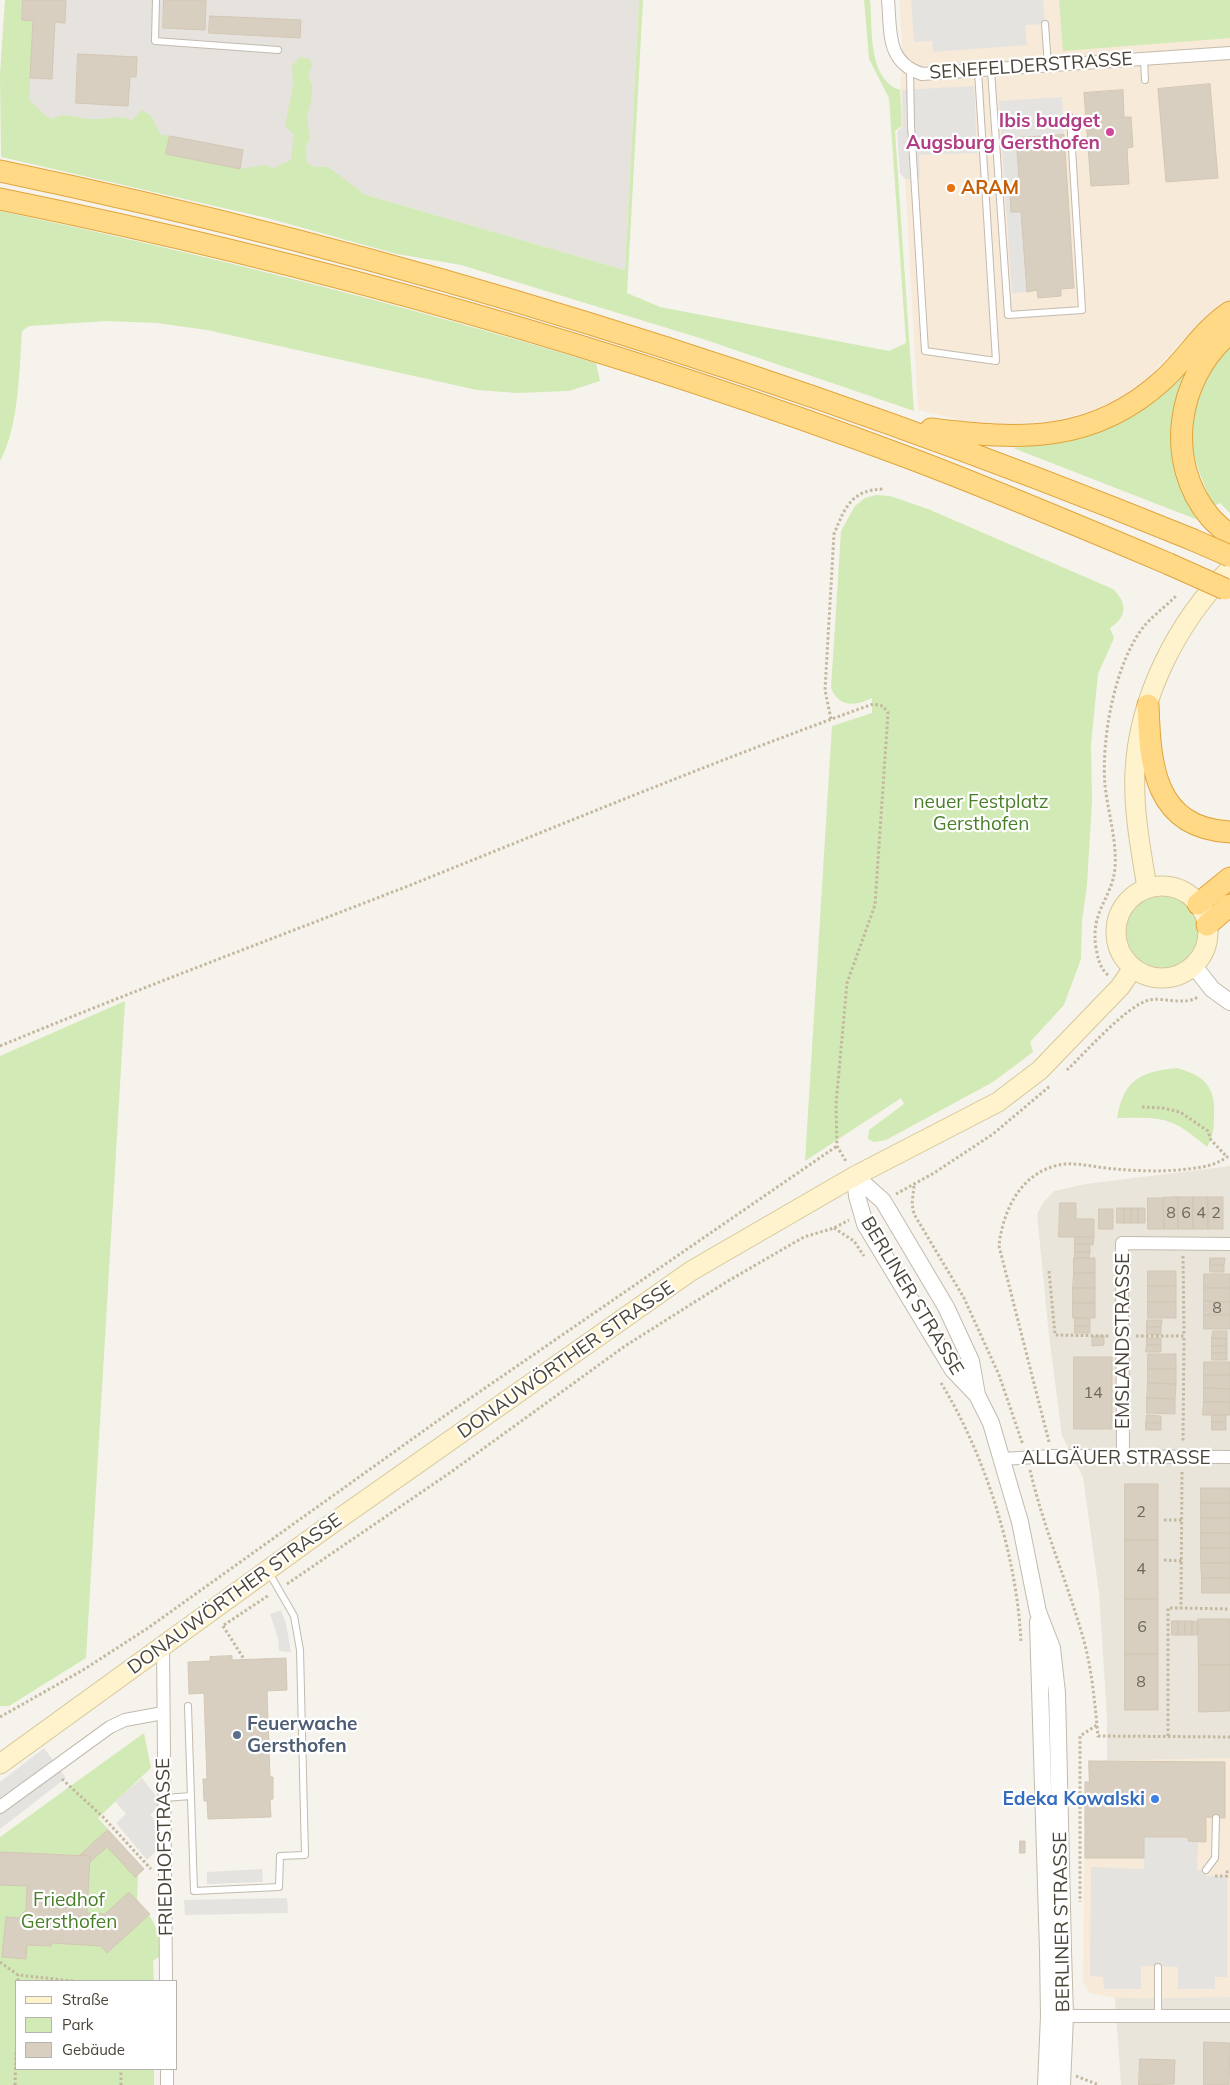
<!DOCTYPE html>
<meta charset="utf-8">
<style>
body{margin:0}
#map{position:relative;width:1230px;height:2085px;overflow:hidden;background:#f6f3ec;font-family:Mulish,sans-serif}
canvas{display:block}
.legend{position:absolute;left:15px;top:1980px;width:162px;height:90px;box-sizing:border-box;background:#fff;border:1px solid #b7b4b0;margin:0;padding:6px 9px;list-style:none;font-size:15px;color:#4b4439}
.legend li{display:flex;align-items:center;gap:10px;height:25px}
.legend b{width:25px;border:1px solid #b7b4b0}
</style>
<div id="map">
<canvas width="1230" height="2085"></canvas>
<ul class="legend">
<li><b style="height:6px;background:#fff3cd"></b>Straße</li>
<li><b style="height:14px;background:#d2eab5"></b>Park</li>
<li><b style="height:14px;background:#d8cfc1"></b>Gebäude</li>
</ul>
</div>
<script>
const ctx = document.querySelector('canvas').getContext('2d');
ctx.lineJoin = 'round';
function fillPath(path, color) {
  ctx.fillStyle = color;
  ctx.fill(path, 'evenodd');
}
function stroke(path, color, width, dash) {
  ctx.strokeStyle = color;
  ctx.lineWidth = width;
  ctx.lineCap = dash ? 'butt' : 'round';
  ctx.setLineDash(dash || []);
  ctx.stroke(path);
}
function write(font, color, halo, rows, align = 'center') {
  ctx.font = font + ' Mulish,sans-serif';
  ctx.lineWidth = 4.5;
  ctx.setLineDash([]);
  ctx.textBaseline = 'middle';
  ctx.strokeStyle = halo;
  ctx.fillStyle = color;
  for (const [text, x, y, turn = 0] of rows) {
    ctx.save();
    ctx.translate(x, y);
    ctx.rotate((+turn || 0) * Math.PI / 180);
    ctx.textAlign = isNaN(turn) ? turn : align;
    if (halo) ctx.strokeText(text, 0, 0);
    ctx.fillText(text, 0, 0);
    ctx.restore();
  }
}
const residential = new Path2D(`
 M1230 1166V1758L1107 1761V1718L1099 1593 1083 1477 1062 1436 1049 1336 1037 1214 1043 1203 1054 1191 1086 1184Z
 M1230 1997V2085H1121L1115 1998Z`);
const commercial = new Path2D(`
 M899 0H1230V304L1186 337 1147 379 1112 404 1058 421 985 426 918 410 900 90 903 58Z
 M1230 1758V1997L1115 1998 1090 1993 1083 1983 1085 1782 1089 1781V1761Z`);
const industrial = new Path2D(`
 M8 0H639L625 270 366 195 3 120Z`);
const green = new Path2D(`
 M5 0H23L22 20 33 21 29 100C38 107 41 114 52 119 65 112 74 117 87 119 104 121 114 114 132 120L142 110 151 116 161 135 170 136 166 154 240 169 265 165 274 168 291 160 294 135 285 126 293 86 292 66 300 57 310 59 312 66 308 74 312 86 311 103 307 117 310 139 305 148 307 163 315 167H328L366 195 625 270 639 0H643L627 293 660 307 889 351 906 343 889 98 869 59 864 0H870C873 27 867 79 900 90L902 126 895 131 914 411 703 339 461 265 397 254 267 218 1 157 0 74Z
 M1059 0H1230V38L1063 51Z
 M0 211C201 253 399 304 596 363L600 381 569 391 517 393 477 390 207 330 157 323 107 321 29 326 22 331C19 371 19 427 0 461Z
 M1230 346V513L1220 503 1214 506C1182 440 1181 404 1230 346Z
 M1202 351 1180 393 1203 522 1013 448 1066 441 1093 433Z
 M876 495 890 496 928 509 1113 589C1127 603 1128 616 1110 628L1114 638 1098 674 1091 745 1092 800 1087 885 1082 921 1081 959 1064 1005 1030 1042 1033 1052 993 1082 886 1140 874 1142 868 1139 869 1130 904 1104 901 1098 805 1161 832 726 872 713V698C856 706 839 708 831 688L841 531 855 506 865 498Z
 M1124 932a38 38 0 1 1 76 0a38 38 0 1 1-76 0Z
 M125 1001 86 1658 9 1706H0V1056Z
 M1177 1068C1205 1076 1216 1087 1214 1117 1214 1128 1213 1137 1207 1147 1172 1117 1164 1117 1117 1118 1124 1079 1140 1072 1177 1068Z
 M144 1733 151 1768 98 1818 144 1869 138 1875 137 1900C153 1918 161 1931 160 1956L153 1961 154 1981H16V2069H154V2085H0V1837Z`);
const parking = new Path2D(`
 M911 0H1043L1045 24 1025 25 1027 45 933 52 932 41 914 42Z
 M974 86 977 153 919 155 920 178 905 179 900 173 897 132 903 126 902 90Z
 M1062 97 1064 135 1016 138 1020 192 1010 193 1011 212H1021L1027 292 1012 293 999 101Z
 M281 1610 286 1624 291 1652 279 1651 278 1638 270 1614Z
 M44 1748 66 1778 0 1829V1782Z
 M142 1778 162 1804 150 1815 160 1826 155 1852 147 1860 116 1823 126 1814 115 1801Z
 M1144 1837H1188V1841L1198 1842 1197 1870H1206V1876H1227V1977H1215V1989H1178V1967L1141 1966V1989H1104L1103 1977 1090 1976 1091 1867 1144 1869Z
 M262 1869 263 1882 207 1884V1872Z
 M287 1898 288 1913 185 1915 184 1900Z`);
const building = new Path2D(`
 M23 0H66L65 23 55 22 52 79 30 78 33 21 22 20Z
 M164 0H206L205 30 163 28Z
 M210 16 301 20 300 38 209 33Z
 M78 54 137 57 136 77H130L128 106 76 103Z
 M1210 84 1218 178 1166 182 1158 89Z
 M1123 90 1124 117H1131L1133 147 1127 148 1129 184 1091 186 1084 93Z
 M1064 135 1074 288 1061 289V296L1038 298 1037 290 1027 292 1021 212H1011L1010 192H1020L1016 138Z
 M170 136 243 150 240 169 166 154Z
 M1178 1197V1229H1164L1163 1198Z
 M1178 1197H1193V1229H1178Z
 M1193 1197H1208V1229H1193Z
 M1208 1197H1223V1229H1208Z
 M1148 1198H1163L1164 1229H1148Z
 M1060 1203H1076V1219H1094V1237H1059Z
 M1117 1208H1124V1223H1117Z
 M1124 1208H1131V1223H1124Z
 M1131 1208H1138V1223H1131Z
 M1138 1208H1145V1223H1138Z
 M1099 1209H1113V1229H1099Z
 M1075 1237H1094L1093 1245 1075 1244Z
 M1075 1244H1090V1252H1075Z
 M1075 1252H1090L1089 1258H1075Z
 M1074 1258H1095V1273H1074Z
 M1210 1258H1225L1224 1265H1210Z
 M1210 1265H1224V1272H1210Z
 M1148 1271H1176V1286H1148Z
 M1074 1273H1095V1288H1073Z
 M1204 1274H1230V1288H1204Z
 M1148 1286H1176V1302H1148Z
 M1073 1288H1095V1303H1073Z
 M1204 1288H1230V1302L1204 1301Z
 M1204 1301 1230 1302V1315H1204Z
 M1148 1302H1176V1318H1148Z
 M1073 1303H1095V1318H1073Z
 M1204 1315H1230V1329H1204Z
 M1075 1318 1090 1319V1326H1075Z
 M1147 1320H1162L1161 1327H1147Z
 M1075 1326H1090V1333H1075Z
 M1147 1327H1161V1335L1147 1334Z
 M1213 1331H1227V1339L1212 1338Z
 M1104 1336V1345L1092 1346V1337Z
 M1147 1338H1161V1345H1147Z
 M1212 1338 1227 1339V1346H1212Z
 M1147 1345H1161V1352H1146Z
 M1212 1346H1227V1353H1212Z
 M1212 1353H1227V1360H1212Z
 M1148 1354H1176V1369H1148Z
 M1074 1357H1112V1429H1074Z
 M1204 1362H1230V1375H1204Z
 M1148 1369H1176V1384L1148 1383Z
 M1204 1375H1230V1389L1204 1388Z
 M1148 1383 1176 1384 1175 1399 1147 1398Z
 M1204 1388 1230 1389V1402H1204Z
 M1147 1398 1175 1399V1414L1147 1413Z
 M1204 1402H1230V1415H1203Z
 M1147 1415 1161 1416V1423H1146Z
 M1212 1415H1226V1422H1212Z
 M1212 1422H1226V1430H1212Z
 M1146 1423H1161V1430H1146Z
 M1125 1484H1158V1540H1125Z
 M1201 1488H1230V1503H1201Z
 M1201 1503H1230V1518H1201Z
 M1201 1518H1230V1533H1201Z
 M1201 1533H1230V1548H1201Z
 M1125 1540H1158V1599H1125Z
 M1201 1548H1230V1563H1201Z
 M1201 1563H1230V1578H1202Z
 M1202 1578H1230V1593H1202Z
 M1125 1599H1158V1654H1125Z
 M1198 1619H1230V1665H1199Z
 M1172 1621H1178V1635H1172Z
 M1178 1621H1185V1635H1178Z
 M1185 1621H1192V1635H1185Z
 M1192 1621 1198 1622V1635H1192Z
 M1125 1654H1158V1710H1125Z
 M232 1656V1660L286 1658 287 1690 267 1691 270 1777H273V1799L270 1800 271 1817 208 1819 207 1801H204L203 1779H207L204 1693 189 1694 188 1662 210 1661V1657Z
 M1199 1665H1230V1711L1199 1712Z
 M1089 1761 1225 1762V1818L1206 1817V1842L1188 1841V1837H1144V1858H1085V1782H1089Z
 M108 1830 144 1869 135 1877 107 1847 90 1862V1856L80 1855Z
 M1020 1841H1025V1853H1020Z
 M0 1852 90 1856 87 1913 105 1914 129 1892 150 1914 107 1953 101 1946 52 1943 51 1946 27 1945 26 1959 2 1957 6 1917 18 1918 26 1910 27 1886 0 1885Z
 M1204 2042 1230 2043 1229 2085H1204Z
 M1140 2059 1175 2060 1174 2084 1139 2085Z`);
const path = new Path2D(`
 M831 719 825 690 834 534C845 507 852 489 885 489
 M1108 975C1100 968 1098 959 1096 948 1090 911 1112 899 1115 868 1117 840 1108 813 1105 785 1101 739 1115 661 1145 625 1154 615 1166 606 1176 596
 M0 1046C135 990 272 939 408 886 563 824 717 760 873 704L883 706 888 713 875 905 847 983 836 1104 837 1146 847 1163
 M1067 1070C1086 1052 1126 1006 1149 1000 1165 997 1183 1006 1198 997
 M1142 1107 1163 1108 1180 1112 1208 1131 1211 1140 1227 1157
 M914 1186 912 1204 914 1214 964 1298 999 1375 1023 1445
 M896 1194 934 1173 993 1134 1050 1086
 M834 1228 854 1241 864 1256
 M1183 1256 1184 1336
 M1049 1271 1055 1335 1110 1336
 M1136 1336H1184L1183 1443
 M941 1383C986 1456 1017 1557 1021 1642
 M1049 1442 999 1246C1003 1208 1023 1169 1065 1164 1081 1163 1099 1168 1115 1169 1139 1171 1164 1172 1188 1169 1203 1167 1214 1166 1227 1157H1230
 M1030 1470C1043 1526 1066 1579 1082 1634 1091 1664 1094 1695 1097 1725L1080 1736V1902
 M1182 1472 1181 1608 1230 1609
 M1164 1520H1182
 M1164 1560 1182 1561
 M287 1584 451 1472 625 1346 728 1281 804 1237 834 1228 849 1220
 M224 1625 269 1595
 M223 1626 244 1659
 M0 1717 83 1670 148 1628 443 1417 837 1146
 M1097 1726 1098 1736 1230 1737
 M1168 1736V1608H1181
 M62 1779 103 1817 151 1869
 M1215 1876H1227V1872L1230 1871
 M0 1962 18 1975 73 1981
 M18 1981V1975
 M1076 2076 1099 2085
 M15 2085 16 2050
 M121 2085V2069`);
const service = new Path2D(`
 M156 0 155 41 278 50
 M1045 24 1048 66
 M1144 59 1145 80
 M910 70 911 125 925 351 996 361 978 71
 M991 70 1008 315 1082 310 1070 117
 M188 1706 194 1891 279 1887 280 1856 305 1855 300 1650 294 1616 268 1571
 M164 1798 191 1796
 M1206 1870 1215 1858 1216 1818
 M1158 1967V2016`);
const minor = new Path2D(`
 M888 0C891 33 886 62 922 74L1230 53
 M1123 1456 1122 1243 1230 1244
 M1002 1459 1053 1456 1230 1457
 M163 1644 166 1981
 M0 1807 110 1727 125 1720 163 1713
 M1056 2016H1230
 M167 2069V2085`);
const tertiary = new Path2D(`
 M1194 966 1212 989 1230 1002
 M855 1176 883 1201 946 1307 971 1361 977 1395 991 1423 1020 1522 1038 1612 1052 1648 1057 1693 1063 1950 1065 2016 1062 2085
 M855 1176 857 1196 865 1224 953 1370 977 1395
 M1038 1622 1048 1951 1049 2016 1046 2085`);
const secondary = new Path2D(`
 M1116 932a46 46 0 1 1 92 0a46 46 0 1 1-92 0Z
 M1147 888C1141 850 1133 811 1135 771 1139 696 1178 621 1230 569
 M0 1764 323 1530 691 1271 855 1176 998 1102 1040 1070 1120 987 1133 968`);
const trunk = new Path2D(`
 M0 171C408 256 805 382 1191 539
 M0 199C310 262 616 348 912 459 999 492 1084 528 1169 564
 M1230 333C1176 378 1164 462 1210 517 1216 524 1224 530 1230 536
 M931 429C1020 440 1093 444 1163 380 1187 358 1203 330 1230 312
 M1148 705C1150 765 1154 828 1230 832
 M1198 904 1230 878
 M1207 925 1230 905`);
const trunkBridge = new Path2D(`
 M1191 539 1230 556
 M1169 564 1225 589`);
const markers = [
 [1110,132,5,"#d1479c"],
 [951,188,5,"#e8710a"],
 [237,1735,5,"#5c6f8a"],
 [1155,1799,5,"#3f7fe0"]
];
const numberNames = [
 ["8",1171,1213],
 ["6",1186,1213],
 ["4",1201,1213],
 ["2",1216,1213],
 ["8",1217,1308],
 ["14",1093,1393],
 ["2",1141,1512],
 ["4",1141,1569],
 ["6",1142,1627],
 ["8",1141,1682]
];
const streetNames = [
 ["SENEFELDERSTRASSE",1031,66,-4],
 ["BERLINER STRASSE",912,1296,59],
 ["EMSLANDSTRASSE",1123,1341,-90],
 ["DONAUWÖRTHER STRASSE",566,1360,-35],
 ["ALLGÄUER STRASSE",1116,1458],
 ["DONAUWÖRTHER STRASSE",235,1594,-36],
 ["FRIEDHOFSTRASSE",165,1847,-91],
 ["BERLINER STRASSE",1062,1922,-91]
];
const hotelNames = [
 ["Ibis budget",1100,121],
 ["Augsburg Gersthofen",1100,143]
];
const foodNames = [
 ["ARAM",961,188]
];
const parkNames = [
 ["neuer Festplatz",981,802],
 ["Gersthofen",981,824],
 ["Friedhof",69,1900],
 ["Gersthofen",69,1922]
];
const serviceNames = [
 ["Feuerwache",247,1724],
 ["Gersthofen",247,1746]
];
const shopNames = [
 ["Edeka Kowalski",1145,1799]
];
fillPath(residential, '#eae5da');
fillPath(commercial, '#f7ead8');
fillPath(industrial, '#e6e2dd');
fillPath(green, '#d2eab5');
fillPath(parking, '#e5e3e0');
fillPath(building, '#d8cfc1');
stroke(building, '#d3c7b4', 1);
stroke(service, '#c2bbae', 8);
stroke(minor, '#c2bbae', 14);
stroke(tertiary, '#c2bbae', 18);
stroke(secondary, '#d6c79b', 21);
stroke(trunk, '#e0a43c', 23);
stroke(path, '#c4b79f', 3, [2.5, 2.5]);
stroke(service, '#fff', 6);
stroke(minor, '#fff', 12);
stroke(tertiary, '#fff', 16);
stroke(secondary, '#fff3cd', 19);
stroke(trunk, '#ffd985', 21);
stroke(trunkBridge, '#e0a43c', 23, []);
stroke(trunkBridge, '#ffd985', 21);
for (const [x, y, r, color] of markers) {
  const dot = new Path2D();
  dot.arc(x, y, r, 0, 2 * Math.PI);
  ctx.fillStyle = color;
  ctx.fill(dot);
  stroke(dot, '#fff', 2);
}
write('16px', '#6e675b', null, numberNames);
write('19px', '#4b4439', '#fff', streetNames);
write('bold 19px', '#b23c85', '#fff', hotelNames, 'right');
write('bold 19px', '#c56008', '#fff', foodNames, 'left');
write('19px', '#4a7f2a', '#fff', parkNames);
write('bold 19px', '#4e5e75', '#fff', serviceNames, 'left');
write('bold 19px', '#366cbe', '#fff', shopNames, 'right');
</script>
